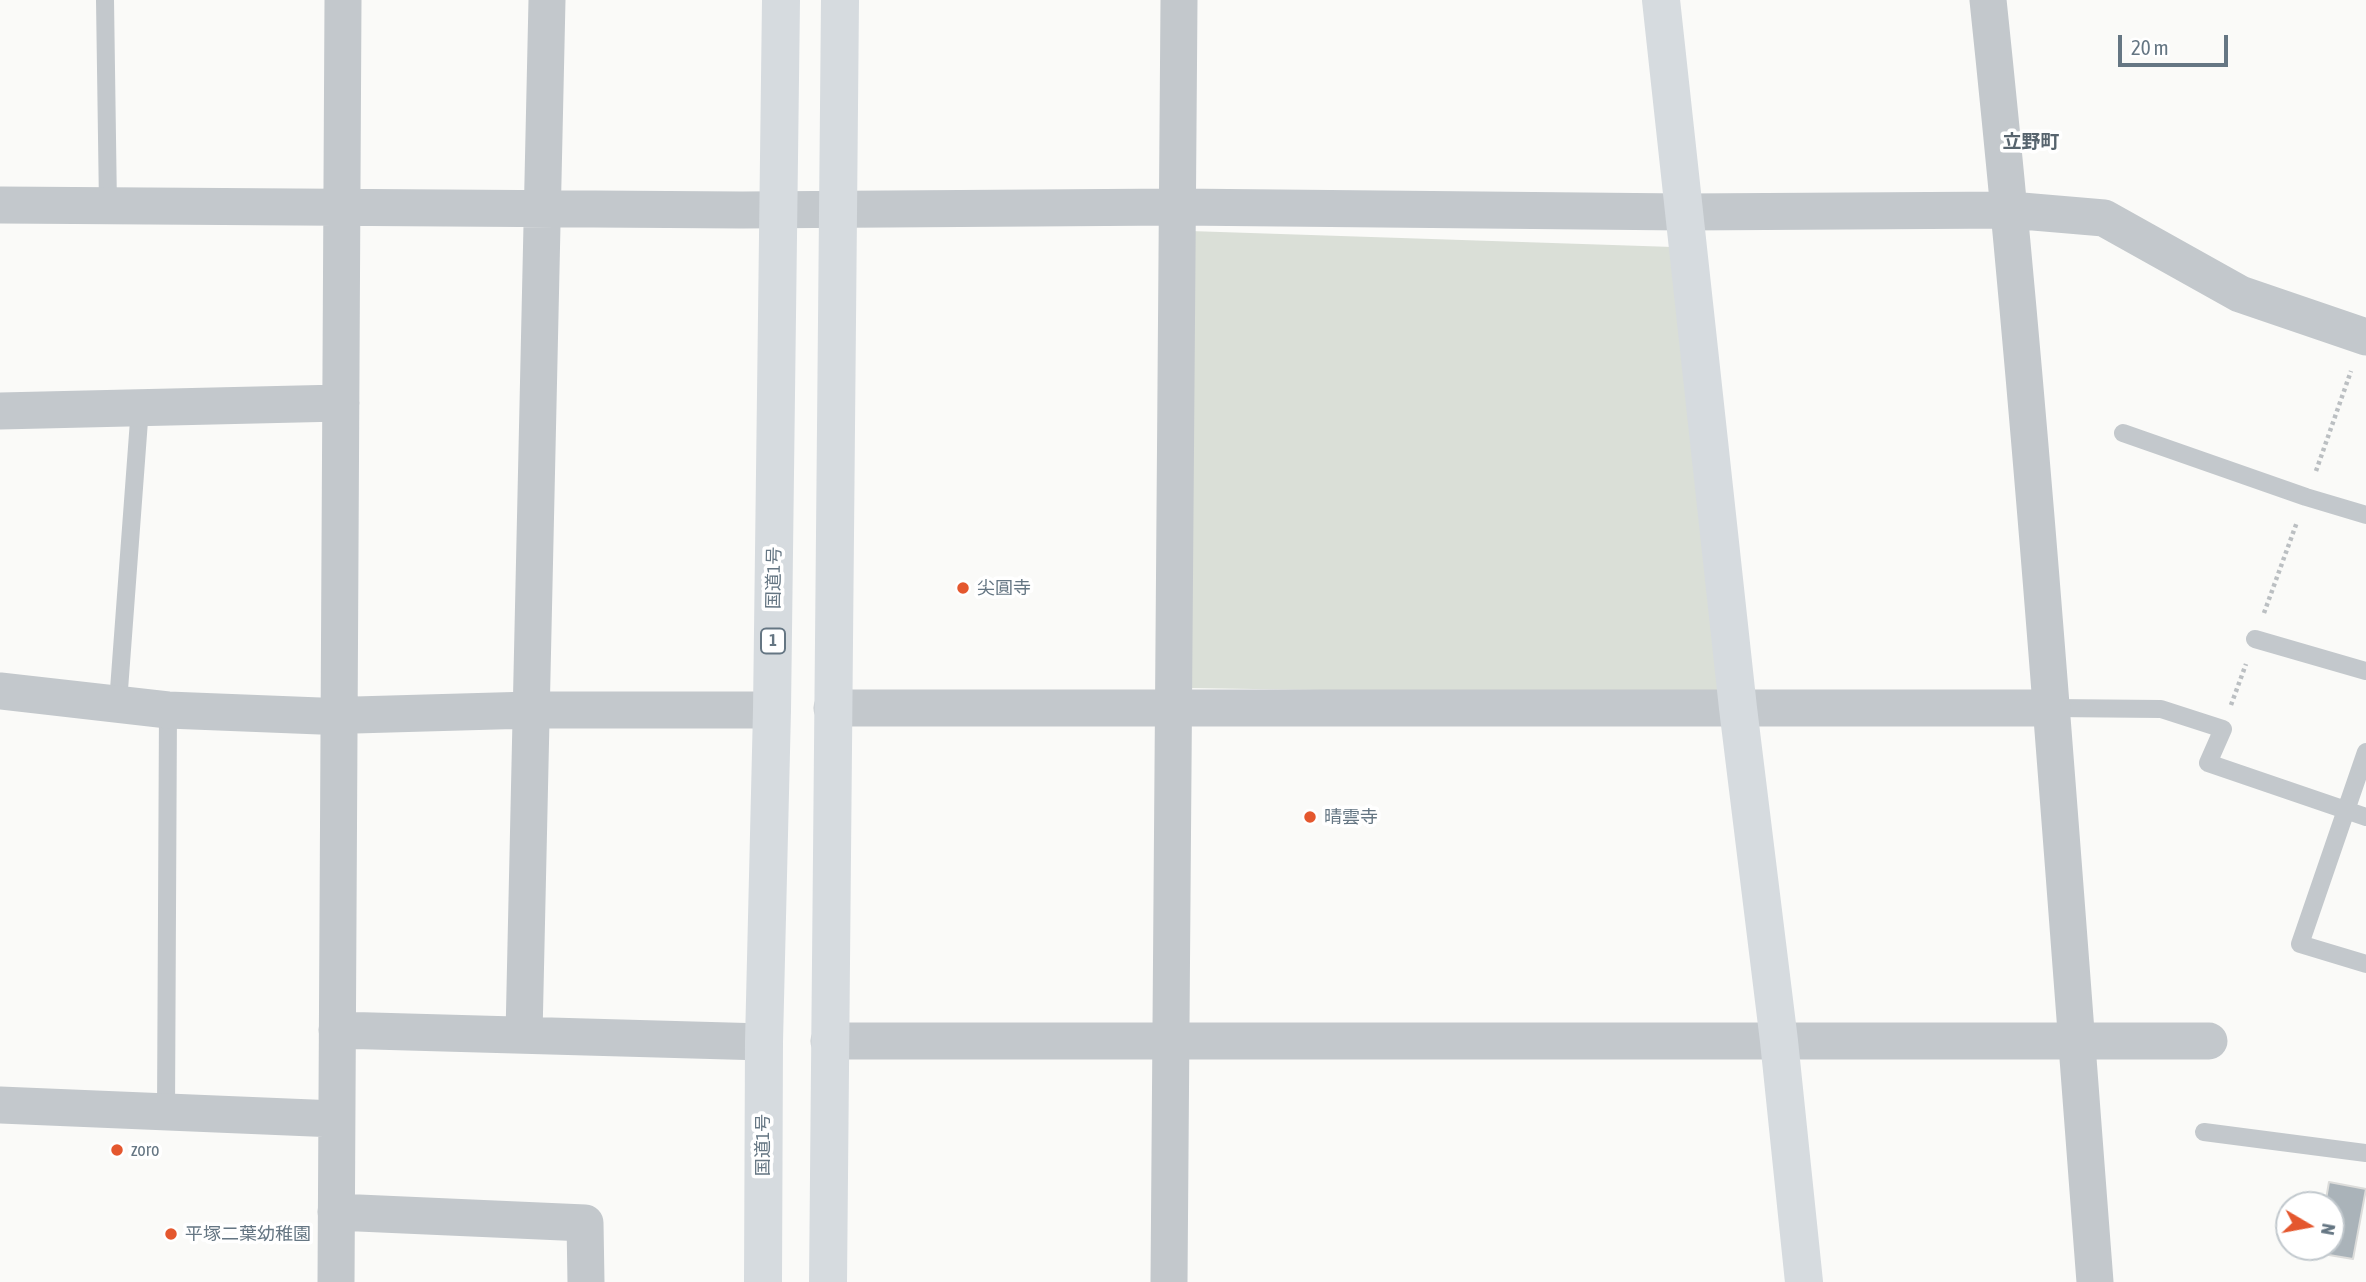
<!DOCTYPE html>
<meta charset="utf-8">
<style>
body{margin:0}
#map{position:relative;width:2366px;height:1282px;overflow:hidden;background:#fafaf8;font-family:"Asap Condensed",sans-serif}
canvas{display:block}
.north{position:absolute;left:2275px;top:1191px;width:70px;height:70px;box-sizing:border-box;background:#fff;border:2px solid #c1c8cd;border-radius:50%;rotate:100deg;font-size:19px;font-weight:700;line-height:28px;text-align:center;color:#657683}
.north::after{content:'';display:block;margin:auto;width:24px;height:32px;background:#e4572e;clip-path:polygon(50% 0,100% 100%,50% 72%,0 100%)}
.scale{position:absolute;left:2118px;top:35px;width:110px;height:32px;box-sizing:border-box;border:4px solid #657683;border-top:0;padding-left:9px;font-size:21px;line-height:24px;white-space:nowrap;color:#657683;-webkit-text-stroke:5px #fff;paint-order:stroke}
</style>
<div id="map">
<canvas width="2366" height="1282"></canvas>
<div class="north">N</div>
<div class="scale">20 m</div>
</div>
<script>
const ctx = document.querySelector('canvas').getContext('2d');
ctx.lineJoin = 'round';
function fillPath(path, color) {
  ctx.fillStyle = color;
  ctx.fill(path, 'evenodd');
}
function stroke(path, color, width, dash) {
  ctx.strokeStyle = color;
  ctx.lineWidth = width;
  ctx.lineCap = dash ? 'butt' : 'round';
  ctx.setLineDash(dash || []);
  ctx.stroke(path);
}
function write(font, color, halo, rows, align = 'center') {
  ctx.font = font + ' "Asap Condensed","Noto Sans JP",sans-serif';
  ctx.lineWidth = 7;
  ctx.setLineDash([]);
  ctx.textBaseline = 'middle';
  ctx.strokeStyle = halo;
  ctx.fillStyle = color;
  for (const [text, x, y, turn = 0] of rows) {
    ctx.save();
    ctx.translate(x, y);
    ctx.rotate((+turn || 0) * Math.PI / 180);
    ctx.textAlign = isNaN(turn) ? turn : align;
    if (halo) ctx.strokeText(text, 0, 0);
    ctx.fillText(text, 0, 0);
    ctx.restore();
  }
}
const green = new Path2D(`
 M1190 231 1673 247 1724 696 1187 688Z`);
const building = new Path2D(`
 M2329 1182 2366 1189 2353 1259 2317 1253 2318 1247H2331V1205H2325Z`);
const path = new Path2D(`
 M2316 471 2351 371
 M2264 613 2297 522
 M2231 705 2246 664`);
const lane = new Path2D(`
 M105 0 108 206
 M2123 433 2306 497 2366 515
 M2255 639 2366 671
 M118 703 140 407
 M2052 708 2161 709 2223 729 2208 763 2366 817
 M2366 752 2300 944 2366 964
 M166 1112 168 710
 M2204 1132 2366 1153`);
const street = new Path2D(`
 M1988 0C2033 427 2062 854 2095 1282
 M0 205 742 210 1178 207 1685 212 2010 210 2104 218 2240 294 2366 337
 M0 411 341 403
 M0 691 168 710 320 716 531 710H772
 M832 708H2052
 M337 1030 764 1042
 M524 1035 547 0
 M829 1041H2209
 M0 1105 336 1119
 M336 1212 585 1223 586 1282
 M336 1282 343 0
 M1169 1282 1179 0`);
const secondary = new Path2D(`
 M1661 0 1738 708 1779 1041 1804 1282`);
const highway = new Path2D(`
 M763 1282 764 1042 772 710 781 0
 M828 1282 840 0`);
const markers = [
 [963,588,7,"#e4572e"],
 [1310,817,7,"#e4572e"],
 [117,1150,7,"#e4572e"],
 [171,1234,7,"#e4572e"]
];
const shields = [
 [773,641,24]
];
const shieldNames = [
 ["1",773,641]
];
const streetNames = [
 ["国道1号",774,578,-89],
 ["国道1号",763,1145,-90]
];
const poiNames = [
 ["尖圓寺",977,588],
 ["晴雲寺",1324,817],
 ["zoro",131,1150],
 ["平塚二葉幼稚園",185,1234]
];
const neighbourhoodNames = [
 ["立野町",2031,142]
];
fillPath(green, '#dadfd7');
fillPath(building, '#aab3b9');
stroke(building, '#dcdcda', 2);
stroke(path, '#bbbfc2', 4.5, [3.5, 3.5]);
stroke(lane, '#c3c8cc', 18);
stroke(street, '#c3c8cc', 37);
stroke(secondary, '#d6dbdf', 38);
stroke(highway, '#d6dbdf', 38);
for (const [x, y, r, color] of markers) {
  const dot = new Path2D();
  dot.arc(x, y, r, 0, 2 * Math.PI);
  ctx.fillStyle = color;
  ctx.fill(dot);
  stroke(dot, '#fff', 2.5);
}
for (const [x, y, w] of shields) {
  const box = new Path2D();
  box.roundRect(x - w / 2, y - 12.5, w, 25, 5);
  ctx.fillStyle = '#fff';
  ctx.fill(box);
  stroke(box, '#657683', 2);
}
write('bold 16px', '#657683', null, shieldNames);
write('18px', '#657683', '#fff', streetNames);
write('18px', '#657683', '#fff', poiNames, 'left');
write('bold 19px', '#57646e', '#fff', neighbourhoodNames);
</script>
